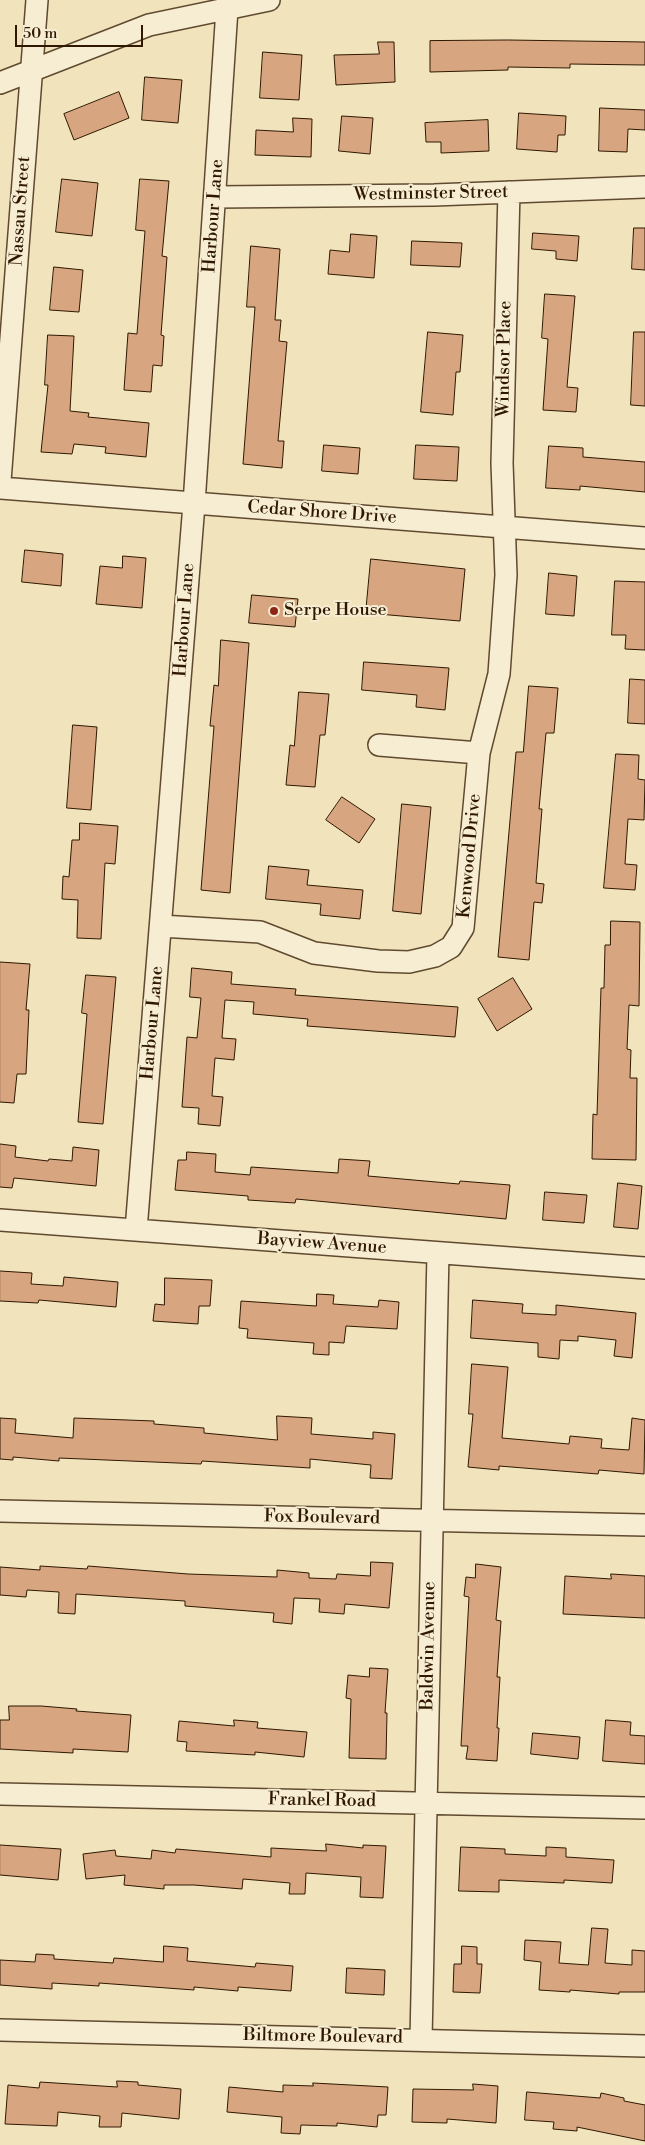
<!DOCTYPE html>
<style>
body{margin:0}
#map{position:relative;width:645px;height:2145px;overflow:hidden;background:#f1e4bc;font-family:"Libre Bodoni",serif}
canvas{display:block}
.scale{position:absolute;left:15px;top:25px;width:128px;height:22px;box-sizing:border-box;border:2px solid #2f1700;border-top:0;padding-left:6px;font-size:15px;line-height:18px;white-space:nowrap;color:#2f1700;-webkit-text-stroke:4px #f6edd3;paint-order:stroke}
</style>
<div id="map">
<canvas width="645" height="2145"></canvas>
<div class="scale">50 m</div>
</div>
<script>
const ctx = document.querySelector('canvas').getContext('2d');
ctx.lineJoin = 'round';
function fillPath(path, color) {
  ctx.fillStyle = color;
  ctx.fill(path, 'evenodd');
}
function stroke(path, color, width, dash) {
  ctx.strokeStyle = color;
  ctx.lineWidth = width;
  ctx.lineCap = dash ? 'butt' : 'round';
  ctx.setLineDash(dash || []);
  ctx.stroke(path);
}
function write(font, color, halo, rows, align = 'center') {
  ctx.font = font + ' "Libre Bodoni",serif';
  ctx.lineWidth = 4;
  ctx.setLineDash([]);
  ctx.textBaseline = 'middle';
  ctx.strokeStyle = halo;
  ctx.fillStyle = color;
  for (const [text, x, y, turn = 0] of rows) {
    ctx.save();
    ctx.translate(x, y);
    ctx.rotate((+turn || 0) * Math.PI / 180);
    ctx.textAlign = isNaN(turn) ? turn : align;
    if (halo) ctx.strokeText(text, 0, 0);
    ctx.fillText(text, 0, 0);
    ctx.restore();
  }
}
const building = new Path2D(`
 M508 40 645 42V65L570 64V68L508 67V70L430 72V41Z
 M378 42H394L395 82 336 85 334 55 379 54Z
 M263 52 302 55 299 100 260 98Z
 M145 77 182 80 178 123 142 120Z
 M119 92 129 118 74 140 64 114Z
 M600 108 645 110V130L628 129 627 152 599 151Z
 M519 113 566 116 565 135H558L557 152 517 149Z
 M342 116 373 118 370 154 339 151Z
 M293 118 312 119 311 157 255 155 256 130 293 132Z
 M488 120 489 151 441 153V142H426L425 123Z
 M62 179 98 183 92 236 56 232Z
 M140 179 169 181 162 256 167 257 161 335 164 336 162 366 153 365 151 392 124 390 128 333 137 334 145 231 136 230Z
 M634 228H645V270L632 269Z
 M533 233 579 236 577 261 556 259V251L532 249Z
 M351 234 377 236 374 278 328 274 330 250 349 252Z
 M412 241 462 243 460 267 411 265Z
 M251 246 280 249 275 320H281L279 341 287 342 278 441H284L282 468 243 464 255 307H247Z
 M54 267 83 270 79 312 50 310Z
 M545 294 575 296 567 387 578 388 576 412 543 410 548 339 542 338Z
 M428 332 463 335 460 372H456L453 415 421 412Z
 M634 332H645V406L631 405Z
 M48 335 74 336 70 411 89 413 88 417 149 423 146 457 105 453 106 447 74 444 72 454 41 452 48 385H45Z
 M324 445 360 448 358 474 322 471Z
 M416 445 459 447 457 481 414 479Z
 M549 446 583 448V457L645 462V492L580 486V490L546 488Z
 M25 550 63 554 61 586 22 582Z
 M123 556 146 558 142 608 96 604 100 566 122 568Z
 M371 559 465 569 460 621 366 613Z
 M549 573 577 576 574 616 546 614Z
 M615 581 645 582V650L625 649 626 635H612Z
 M252 595 298 599 295 627 249 623Z
 M221 640 249 643 230 893 201 890 214 726H210L214 685 218 686Z
 M364 662 449 668 445 710 416 707 417 695 362 690Z
 M630 679 645 680V724L628 723Z
 M529 686 558 688 554 733H546L539 809H542L536 883 544 884 542 903 534 902 529 960 498 957 516 752H523Z
 M299 692 329 694 325 735H320L315 787 286 785 290 745 294 746Z
 M73 725 97 727 91 810 67 808Z
 M616 754 639 755 638 779 645 780 644 820 628 819 625 864 637 865 635 890 604 888Z
 M342 797 375 819 359 843 326 820Z
 M402 804 431 807 421 914 393 911Z
 M80 823 118 826 115 864 105 863 101 939 77 938 78 900 62 899 63 876 69 877 72 840H79Z
 M269 866 309 870 307 885 363 890 360 919 320 915 321 904 266 899Z
 M611 921 640 922 639 1006 629 1005 627 1049 631 1050 630 1078H637L636 1160 592 1159 593 1114 597 1115 601 988H604L605 945H610Z
 M0 962 30 964 26 1010H29L26 1074H17L14 1103 0 1102Z
 M192 968 232 972 231 984 296 989 295 995 458 1007 455 1037 307 1026 308 1019 253 1014 254 1002 225 1000 222 1038 236 1039 234 1060 215 1058 212 1096 223 1097 220 1126 198 1124 199 1108 182 1107 187 1037 197 1038 201 998 190 997Z
 M86 975 116 977 103 1124 78 1122 87 1014 82 1013Z
 M513 978 532 1009 497 1031 478 999Z
 M0 1144 16 1146 15 1157 48 1161 49 1159 72 1161 73 1147 99 1150 96 1186 14 1178 12 1188 0 1187Z
 M187 1152 216 1154 215 1172 250 1175 251 1167 338 1173 339 1159 370 1161 368 1176 459 1184 460 1181 510 1185 506 1219 296 1199 295 1203 248 1200V1196L175 1190 178 1160H186Z
 M618 1183 642 1186 638 1229 614 1227Z
 M545 1192 587 1195 584 1223 543 1220Z
 M0 1271 32 1273 31 1284 63 1286 64 1277 118 1282 116 1307 39 1300 38 1303 0 1301Z
 M165 1278 212 1280 210 1306H199L198 1324 153 1321 155 1304 164 1305Z
 M317 1294 334 1295 333 1304 378 1307 379 1300 399 1302 397 1329 346 1326 344 1343 329 1342V1355L313 1354 314 1343 247 1338 248 1329 239 1328 241 1301 316 1306Z
 M473 1300 523 1304 522 1313 556 1315V1305L636 1313 632 1358 614 1356 616 1340 578 1336V1341L560 1340 559 1359 538 1357V1343L471 1338Z
 M472 1364 508 1367 502 1438 569 1444 570 1436 602 1439 601 1448 629 1450 632 1418 645 1420 644 1474 599 1470 598 1474 499 1466V1470L468 1467 473 1414H469Z
 M277 1416 312 1418 311 1434 373 1439V1432L395 1434 392 1479 370 1478 371 1465 310 1459V1468L202 1461 201 1464 59 1458V1461L13 1457V1460L0 1459V1418L16 1419 15 1433 73 1438 74 1418 154 1421V1424L204 1428V1433L277 1440Z
 M371 1562 393 1563 389 1608 345 1604 344 1614 319 1612 320 1599 294 1598 292 1624 273 1622 274 1613 185 1606V1601L76 1594 75 1614 58 1613 59 1592 27 1590 26 1597 0 1595V1567L40 1570V1566L87 1569 88 1566 188 1574 277 1577V1570L309 1573V1578L336 1579 337 1574 370 1576Z
 M476 1564 501 1567 496 1620 501 1621 497 1677H500L497 1728H499L497 1761 466 1759 468 1746H461L469 1597 464 1596 466 1577 475 1578Z
 M611 1574 645 1576V1618L563 1614 565 1576 611 1579Z
 M370 1668 388 1669 385 1713H387L386 1759 349 1758 351 1699 346 1698 348 1675 369 1677Z
 M9 1706H41L77 1709 76 1711 131 1715 128 1752 73 1749V1753L0 1749V1720H9Z
 M234 1720 258 1722 257 1728 307 1732 304 1757 255 1752V1755L186 1751 187 1742 177 1741 179 1721 234 1726Z
 M606 1720 631 1722 630 1735 645 1736V1764L603 1761Z
 M533 1733 580 1737 578 1759 531 1754Z
 M326 1844 363 1848V1845L386 1846 383 1898 360 1897 361 1877 306 1873 305 1894H289L290 1883 243 1879 242 1889 194 1885H164V1889L124 1885 125 1875 86 1879 83 1854 115 1850 116 1856 151 1859 152 1850 175 1853 176 1849 271 1857V1848L326 1851Z
 M0 1845 61 1849 58 1880 0 1875Z
 M461 1847 505 1849V1854L546 1856V1847L566 1848V1857L614 1860 612 1883 564 1880V1883L499 1880V1892L459 1891Z
 M592 1928 608 1929 605 1963 632 1965V1950L645 1951V1992H619V1994L570 1990V1992L539 1990 541 1962 524 1960 525 1940 561 1942 559 1963 588 1965Z
 M164 1946 188 1948 187 1961 255 1967 256 1963 293 1966 291 1991 238 1987V1991L194 1987V1990L99 1983V1986L52 1983V1989L0 1985V1960L35 1962 36 1954 54 1955V1959L113 1963 114 1958 163 1962Z
 M462 1946 477 1947V1964H482L480 1993 453 1992 454 1964H461Z
 M347 1968 385 1970 384 1995 346 1993Z
 M117 2081 138 2082V2085L181 2089 179 2119 122 2113 121 2127H99L100 2116 58 2112 57 2126 5 2124 8 2085 39 2088 40 2082 117 2087Z
 M313 2083 388 2087 386 2115H378L377 2127 337 2123V2126L301 2125 300 2134 281 2133 282 2117 227 2112 229 2087 283 2092V2085L313 2086Z
 M473 2084 498 2086 496 2123 447 2119V2123L412 2122 413 2089 473 2090Z
 M527 2092 600 2098 601 2093 624 2098V2101L645 2105V2141L577 2127V2131L553 2129 554 2122 525 2120Z`);
const minor = new Path2D(`
 M0 83 149 25 269 0
 M216 197 434 195 645 187
 M0 481 37 0
 M0 488 645 538
 M379 745 479 753
 M161 926 260 932 314 953 378 961 409 962 435 956 451 947 463 928 479 753 499 674 506 575 502 463 509 192
 M0 1220 645 1268
 M136 1230 194 504 227 9
 M0 1511 645 1525
 M0 1794 645 1808
 M0 2030 645 2046
 M421 2039 438 1253`);
const markers = [
 [274,611,5,"#8f2418"]
];
const streetNames = [
 ["Westminster Street",431,194,-1],
 ["Nassau Street",21,211,-86],
 ["Harbour Lane",214,216,-86],
 ["Windsor Place",505,359,-89],
 ["Cedar Shore Drive",322,513,4],
 ["Harbour Lane",185,620,-86],
 ["Kenwood Drive",470,856,-85],
 ["Harbour Lane",153,1023,-85],
 ["Bayview Avenue",322,1244,4],
 ["Fox Boulevard",322,1518,1],
 ["Baldwin Avenue",429,1646,-89],
 ["Frankel Road",322,1801,1],
 ["Biltmore Boulevard",323,2037,1]
];
const poiNames = [
 ["Serpe House",284,611]
];
fillPath(building, '#d7a681');
stroke(building, '#2f1700', 1);
stroke(minor, '#604a2f', 24);
stroke(minor, '#f6edd3', 21);
for (const [x, y, r, color] of markers) {
  const dot = new Path2D();
  dot.arc(x, y, r, 0, 2 * Math.PI);
  ctx.fillStyle = color;
  ctx.fill(dot);
  stroke(dot, '#f6edd3', 2);
}
write('18px', '#2f1700', '#f6edd3', streetNames);
write('18px', '#2f1700', '#f6edd3', poiNames, 'left');
</script>
